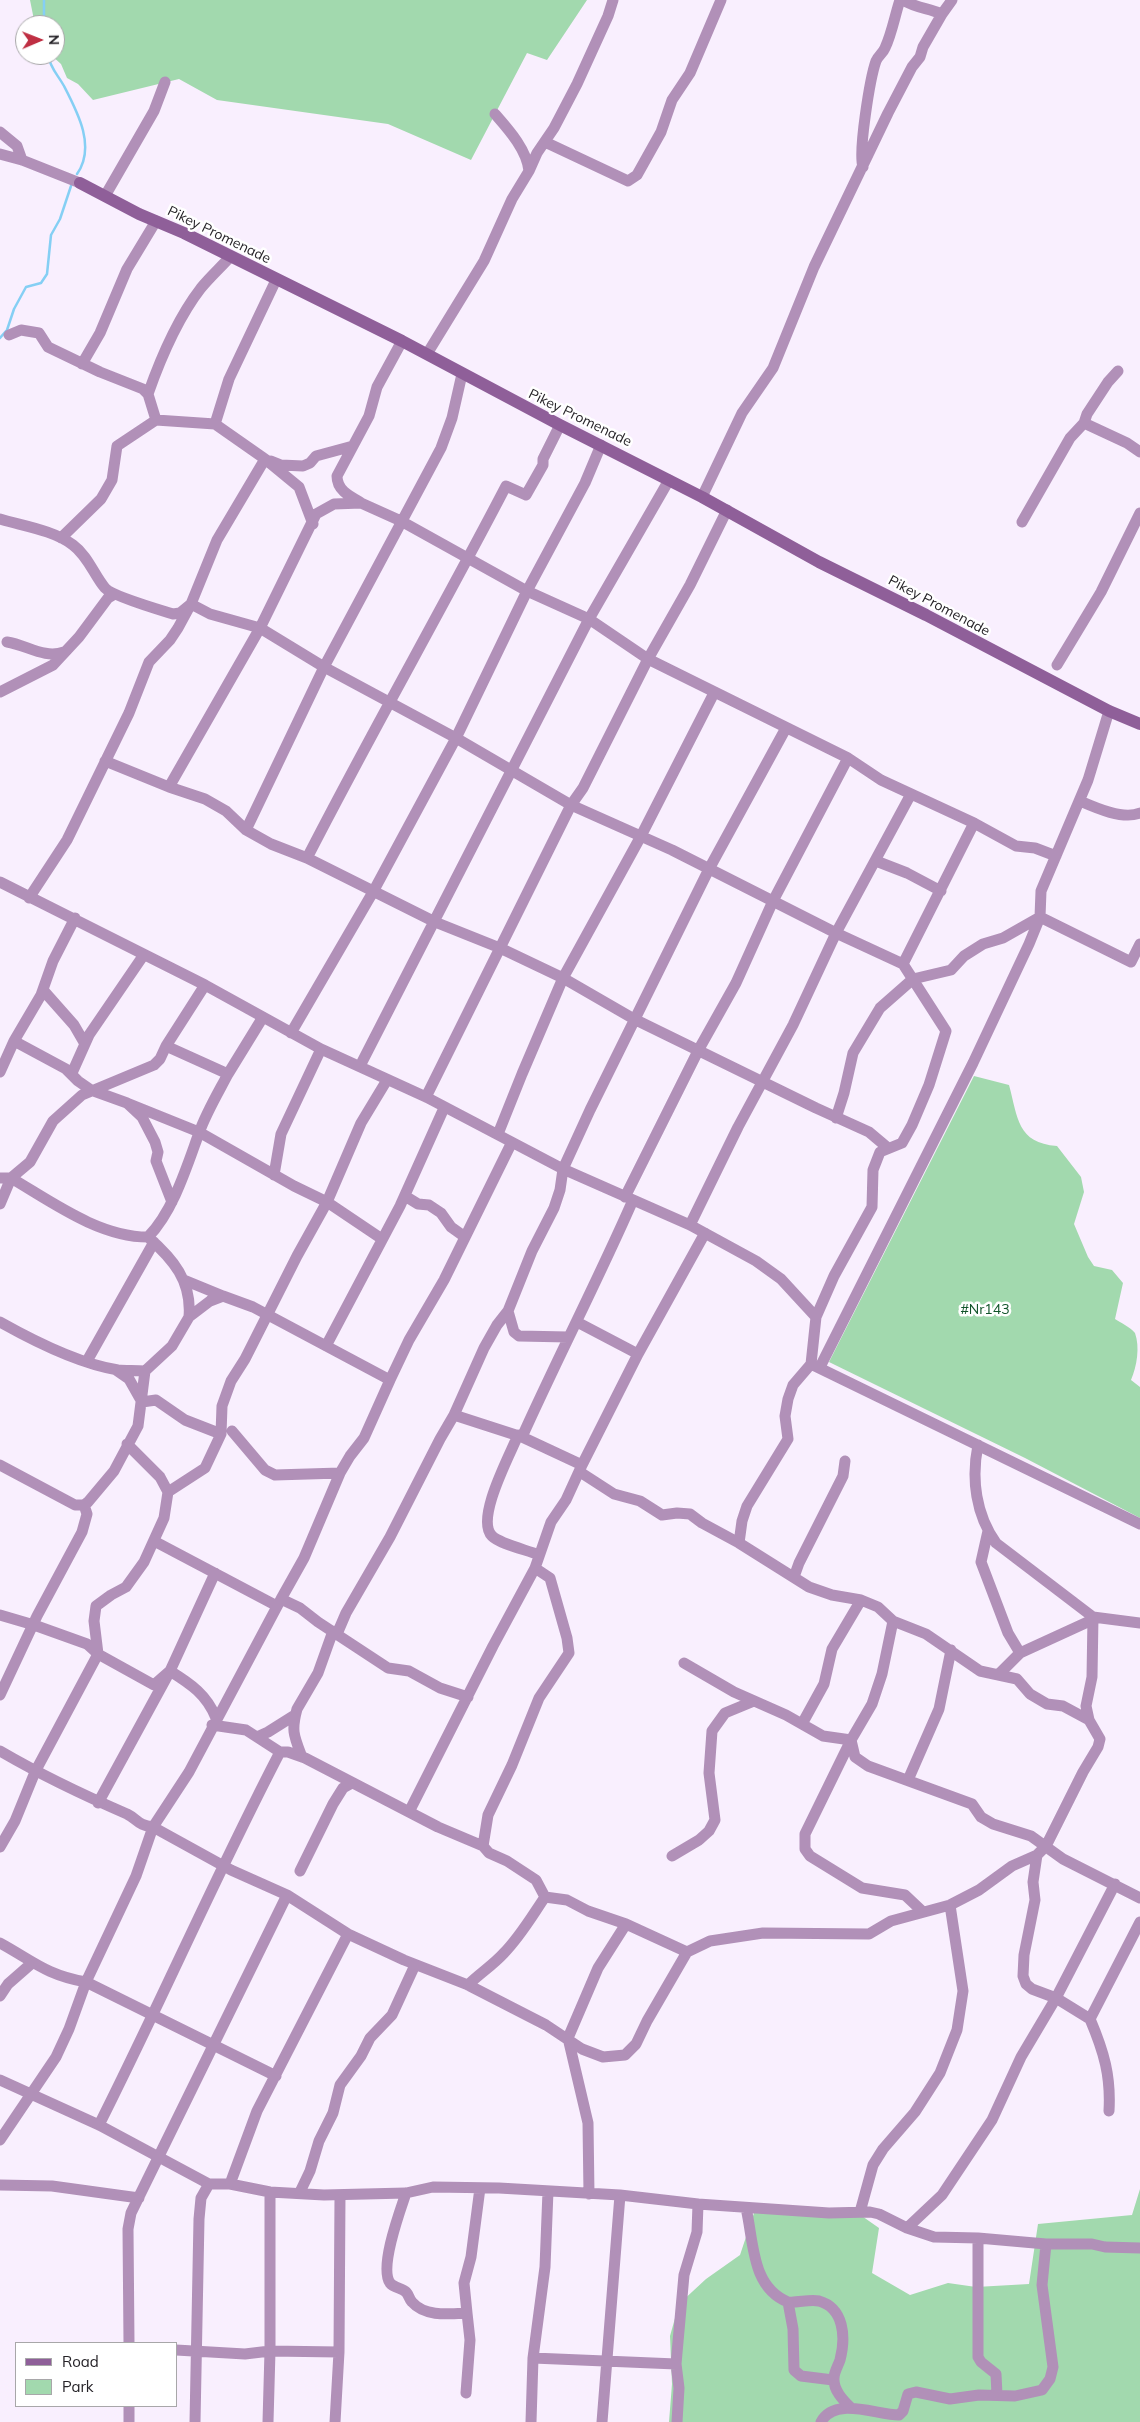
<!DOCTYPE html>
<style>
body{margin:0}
#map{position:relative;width:1140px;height:2422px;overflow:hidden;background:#f9effe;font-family:Mulish,sans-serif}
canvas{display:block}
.legend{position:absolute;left:15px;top:2342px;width:162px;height:65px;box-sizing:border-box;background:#fff;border:1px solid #a8a7a9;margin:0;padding:6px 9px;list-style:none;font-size:15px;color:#262328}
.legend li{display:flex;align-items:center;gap:10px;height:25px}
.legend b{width:25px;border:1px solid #a8a7a9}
.north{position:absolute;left:15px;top:15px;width:50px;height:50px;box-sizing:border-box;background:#fff;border:1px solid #a8a7a9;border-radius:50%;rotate:89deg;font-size:14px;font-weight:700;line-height:20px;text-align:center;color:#262328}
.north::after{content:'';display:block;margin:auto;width:18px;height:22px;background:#bf2f43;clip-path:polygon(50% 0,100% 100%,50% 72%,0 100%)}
</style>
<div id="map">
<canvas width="1140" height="2422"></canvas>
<ul class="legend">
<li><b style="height:6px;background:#8f5f99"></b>Road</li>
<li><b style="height:14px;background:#a2d9ae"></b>Park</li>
</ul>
<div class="north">N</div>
</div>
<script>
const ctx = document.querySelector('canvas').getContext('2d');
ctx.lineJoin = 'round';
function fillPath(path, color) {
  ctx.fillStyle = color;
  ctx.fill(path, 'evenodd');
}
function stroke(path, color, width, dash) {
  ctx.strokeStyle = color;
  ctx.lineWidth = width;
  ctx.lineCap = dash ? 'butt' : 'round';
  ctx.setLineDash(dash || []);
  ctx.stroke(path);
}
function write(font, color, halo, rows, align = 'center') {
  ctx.font = font + ' Mulish,sans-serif';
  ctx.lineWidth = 5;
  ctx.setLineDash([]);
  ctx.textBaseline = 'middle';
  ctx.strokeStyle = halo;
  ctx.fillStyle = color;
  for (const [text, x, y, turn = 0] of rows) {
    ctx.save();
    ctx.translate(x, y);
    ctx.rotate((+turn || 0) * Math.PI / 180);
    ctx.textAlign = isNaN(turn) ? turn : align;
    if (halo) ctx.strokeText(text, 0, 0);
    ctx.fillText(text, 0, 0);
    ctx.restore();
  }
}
const green = new Path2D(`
 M30 0H587L547 60 527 53 471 160 388 124 217 100 179 79 93 100 78 84 67 78 61 64 51 55H55V25H35Z
 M974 1076 1009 1085C1018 1118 1017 1143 1057 1146L1081 1177 1084 1192 1074 1224 1088 1257 1094 1266 1112 1270 1123 1283 1115 1319C1121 1323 1130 1327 1135 1333 1140 1347 1137 1366 1131 1380L1140 1387V1518L1025 1458 829 1362Z
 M1140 2189V2422H669L672 2384 670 2336 679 2304 706 2279 740 2255 755 2210 859 2214 879 2228 872 2273 910 2295 948 2283 976 2287 1029 2284 1038 2224 1132 2215Z`);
const stream = new Path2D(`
 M44 0V25
 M48 55C50 68 58 75 64 86 78 113 96 147 77 174
 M0 338 7 330 14 309 26 287 41 283 47 274 51 235 60 219 71 186`);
const street = new Path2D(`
 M942 14 952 0
 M0 132 17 146 22 160
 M545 142 628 181 637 175 661 132 672 100 690 73 721 0
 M0 154 22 160 80 183
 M863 167C858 152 870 78 876 61 878 56 883 53 885 48 892 33 895 15 900 0
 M529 171 537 153 554 128 577 84 608 16 613 0
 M105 196 154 111 165 82
 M9 335 21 330 39 333 48 347 100 372 143 389 148 394 156 420 215 424 265 459 299 487 313 524
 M427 354 484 261 512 199 529 171C527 150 509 130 495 114
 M82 364 100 333 127 269 156 221
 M148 394C161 357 177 319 201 288 210 277 221 267 230 257
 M1084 423 1127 443 1140 452
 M215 424 229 379 276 280
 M271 461 281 465 303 466 310 463 316 456 353 446
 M702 497 742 413 773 368 814 267 888 113 912 67 920 57 923 47 942 14C928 8 916 8 903 0
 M360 502C349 496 337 490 337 476L369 416 377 387 402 341
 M0 519C23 526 53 530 73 545 88 556 94 575 105 588 112 596 160 610 173 614L180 613 191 604 210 614 260 628 324 667 456 738 571 805 672 850 836 933 903 964 946 1031 929 1085 912 1125 902 1143 880 1152 873 1170 872 1207 834 1276 816 1317 811 1364 793 1385 788 1399 785 1416 788 1439 747 1506 742 1521 739 1543 809 1587 832 1595 861 1600 878 1607 893 1621 926 1634 980 1671 1017 1679 1030 1694 1047 1704 1063 1706 1089 1720
 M1022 522 1070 438 1084 423 1087 414 1108 382 1118 371
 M61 538 101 499 112 480 117 446 156 420
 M7 642C27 645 44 659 64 652
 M1057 665 1101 592 1140 513
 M0 692 53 665 79 637 108 598 113 595
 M105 761 169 787 205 799 226 811 246 830 271 844 307 858 435 922 500 948 563 978 634 1019 816 1108 869 1132 888 1148
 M169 787 260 628 316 514 334 504 361 503 401 521 527 591 589 619 648 659 848 758 881 780 974 823 1016 846 1035 848 1056 856
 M1080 801C1096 808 1123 820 1140 813
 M246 830 324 667 441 448 452 418 462 374
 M307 858C371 733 441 611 506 486L526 495 543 465V459L560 425
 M876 861 907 873 941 891
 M0 882 205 985 321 1049 426 1097 563 1169 690 1225 756 1261 781 1279 816 1317
 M29 898 67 840 129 713 149 662 170 640 178 628 191 604 217 540 265 459
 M903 964 974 823
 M43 990 74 1025 85 1044
 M291 1033 373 892 456 738 527 591 585 483 601 445
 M14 1041 41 995 53 961 75 918
 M166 1046 205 985
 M360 1066 589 619 669 480
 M0 1072 14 1041 66 1069 78 1081 91 1090 127 1103 142 1117 155 1142 158 1152 156 1161 172 1202
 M72 1073 89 1035 143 956
 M426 1097 571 805 583 788 648 659 690 585 727 510
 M127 1103 199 1132 294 1186 327 1202 382 1239
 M836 1118 844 1093 853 1053 880 1008 913 979 951 970 964 956 983 944 1003 938 1040 917 1131 962 1140 944
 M498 1134 522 1074 563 978 641 836 714 693
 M274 1175 281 1134 321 1049
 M0 1178H11L30 1162 53 1121 82 1095 154 1065 160 1059 166 1046 228 1074 263 1017
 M405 1196 418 1204 429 1205 441 1213 451 1227 465 1237
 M625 1197 699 1049 736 983 773 901 848 758
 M0 1204 11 1178C52 1202 99 1237 148 1237
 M690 1225 738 1127 793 1025 836 933 911 794
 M184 1280 223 1296
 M508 1311 514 1332 519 1336 568 1337
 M189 1317C192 1281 173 1259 148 1237 173 1212 187 1166 199 1133 206 1113 218 1093 228 1074
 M0 1322C32 1340 80 1364 118 1370 126 1371 136 1370 145 1371L172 1346 189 1317 210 1301 223 1296 253 1307 390 1380 409 1340 444 1280 511 1144
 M326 1346 400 1206 444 1108
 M638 1354 705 1233
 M87 1361 154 1242
 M813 1365 1140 1524
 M820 1367 973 1063 1029 944 1040 917 1041 891 1088 780 1109 711
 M116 1370 129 1379 142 1402 156 1400 185 1420 221 1434
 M454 1415 522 1437 582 1465 638 1354 577 1322
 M232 1431 265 1470 275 1475 340 1473
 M518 1435C510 1455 475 1519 492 1536 500 1544 527 1550 539 1555
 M522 1437C558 1357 598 1280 633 1200
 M127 1444 160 1477 168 1492
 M978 1445C971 1479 976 1515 996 1543L1093 1617 1140 1623
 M0 1465 75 1505H84L88 1502 114 1471 138 1426 145 1371
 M580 1472 614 1494 640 1501 662 1515 677 1513 690 1514 702 1523 739 1543
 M988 1531 981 1562 1008 1633 1020 1653
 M154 1541 277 1606
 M794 1577 799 1563 843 1476 845 1461
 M281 1599 300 1608 318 1622 388 1668 409 1671 440 1688 468 1697
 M0 1615 34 1625 87 1644 98 1654 154 1685 170 1671C191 1684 207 1695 216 1718
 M893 1621 882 1674 872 1704 851 1740 805 1834V1849L810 1856 862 1888 905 1895 923 1912
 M337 1634 346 1613 390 1537 440 1439 454 1415 484 1348 497 1325 508 1311 532 1251 554 1208 560 1190 563 1169 590 1110 709 869 786 728
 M684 1663 734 1692 786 1715 823 1736 851 1740 855 1757 868 1766 972 1804 981 1817 993 1824 1031 1836 1063 1859 1140 1898
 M999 1674 1020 1653 1092 1620
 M0 1695 37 1616 82 1532 87 1514 84 1505
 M802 1724 824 1684 832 1649 861 1600
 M212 1725 246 1730 280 1752
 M257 1737 268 1732 295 1715
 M0 1751C41 1775 83 1795 127 1814 139 1820 137 1825 153 1827L231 1870 287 1895 348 1934 404 1960 468 1985 546 2025 582 2049 603 2057 625 2055 636 2044 647 2021 687 1952 710 1941 763 1933 869 1934 891 1921 950 1905 979 1890 1012 1866 1037 1855 1046 1846 1083 1772 1098 1747 1100 1739 1089 1720 1086 1706 1092 1677 1093 1617
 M302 1757C294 1736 291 1731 297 1709L318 1673 333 1631
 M908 1780 939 1709 951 1650
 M98 1803 170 1671 215 1573
 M409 1812 493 1646 535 1568 551 1522 566 1500 582 1465
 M483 1846 488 1815 512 1765 539 1698 569 1653 567 1638 550 1578 535 1568
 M0 1847 15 1821 35 1772 98 1654 94 1621 96 1606 111 1595 126 1587 144 1562 164 1518 168 1492 205 1468 221 1434 222 1406 231 1381 245 1359 297 1256 327 1202 361 1123 387 1080
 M672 1856 699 1840 709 1831 715 1820 709 1773 712 1731 725 1713 754 1701
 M300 1871 333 1804 343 1788 352 1783
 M0 1943C33 1961 46 1975 86 1982L276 2076
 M468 1985C479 1974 493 1965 503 1954 520 1937 532 1916 545 1897L567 1900 588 1911 626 1924 687 1952
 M0 1996 8 1984 32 1963
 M1090 2019 1056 1998 1115 1884
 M0 2080 99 2125 209 2184
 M1109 2111C1111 2076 1104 2052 1090 2019L1140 1922
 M99 2125C161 2002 216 1875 280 1752H288L305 1758 438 1827 483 1846 489 1853 507 1861 536 1880 545 1897
 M0 2140 56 2057 69 2029 86 1982 136 1876 153 1827 189 1772 281 1599 304 1558 340 1473 350 1456 364 1438 390 1380
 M230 2184 270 2192 324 2195 406 2193 433 2187 499 2188 620 2195 602 2422
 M0 2185 52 2186 139 2198
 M300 2192 310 2171 319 2141 333 2113 340 2085 361 2056 370 2038 392 2015 415 1965
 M406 2193C400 2211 379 2267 390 2283 394 2288 402 2288 406 2292 409 2295 409 2299 412 2302 425 2317 449 2314 467 2313L470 2340 466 2393
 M589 2194 588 2123 568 2038 598 1968 626 1924
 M620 2195 698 2204 697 2232 684 2275 676 2364
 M698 2204 829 2213 870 2212 879 2214 907 2228 934 2237 978 2238 1046 2244H1092L1105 2247 1140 2248
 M746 2208C754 2242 751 2287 788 2302L793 2329 794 2370 801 2376 833 2380
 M860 2212 873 2165 883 2149 915 2112 940 2073 957 2030 963 1991 950 1905
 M907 2228 942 2195 992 2120 1021 2057 1056 1998 1032 1989 1026 1984 1023 1976 1024 1955 1035 1900 1033 1882 1037 1855
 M978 2238V2357L981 2362 996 2374 997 2395
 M788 2302C798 2303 809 2299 819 2301 844 2308 846 2337 840 2360 838 2366 834 2372 834 2378 833 2390 843 2400 851 2408
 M467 2313 464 2283 471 2257 480 2188
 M129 2343 128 2229 131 2213 287 1895
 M176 2350 245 2354 270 2351 339 2352
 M533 2358 676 2364 679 2388 677 2422
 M129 2406V2422
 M195 2422 199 2219 201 2198 209 2184H230L257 2111 348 1934
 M268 2422 270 2351V2192
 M335 2422 339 2352 340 2195
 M531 2422 533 2358 545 2267 548 2191
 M821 2422C835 2396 876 2415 899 2415L903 2411 908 2394 916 2392 950 2399 979 2395 1015 2396 1042 2390 1050 2379 1053 2367 1042 2285 1046 2244`);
const secondary = new Path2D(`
 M80 183 139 214 184 233 402 341 560 425 702 497 819 562 926 615 1109 711 1140 724`);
const streetNames = [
 ["Pikey Promenade",219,235,26],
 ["Pikey Promenade",580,418,26],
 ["Pikey Promenade",939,606,28]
];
const parkNames = [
 ["#Nr143",985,1310]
];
fillPath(green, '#a2d9ae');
stroke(stream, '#85cff4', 2.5);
stroke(street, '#b190b8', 11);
stroke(secondary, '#8f5f99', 12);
write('14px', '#262328', '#fff', streetNames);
write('14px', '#11542a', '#fff', parkNames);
</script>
